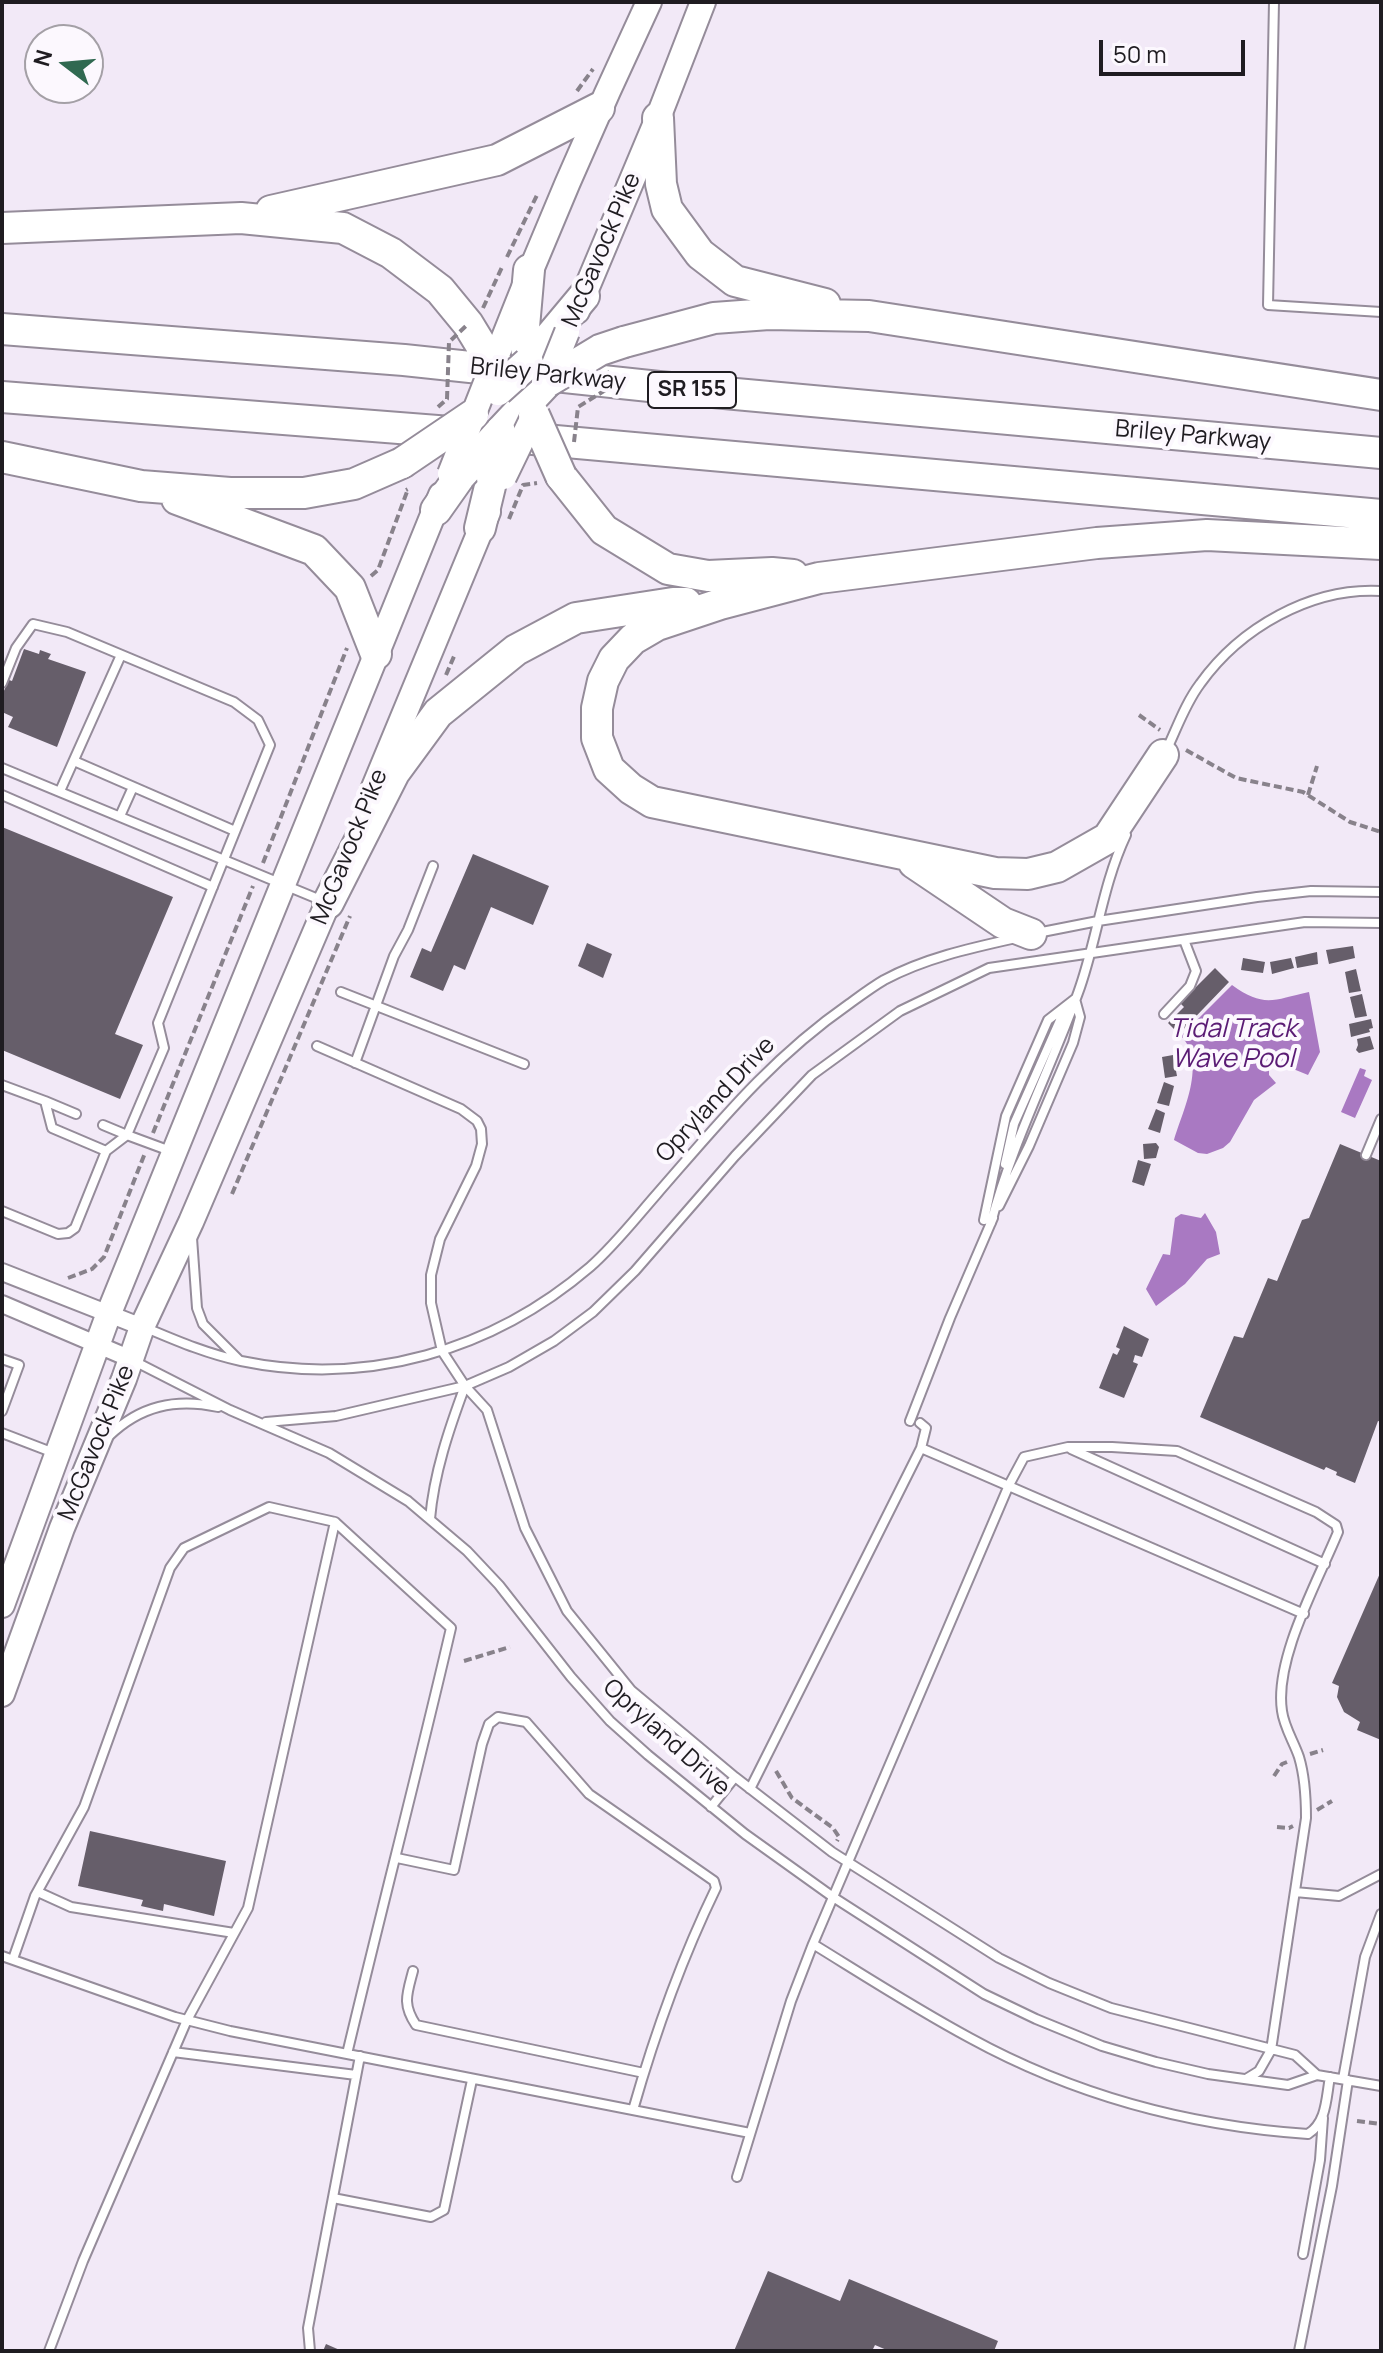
<!DOCTYPE html>
<style>
body{margin:0}
#map{position:relative;width:1383px;height:2353px;overflow:hidden;background:#f2e9f7;font-family:Manrope,sans-serif}
canvas{display:block}
.frame{position:absolute;inset:0;border:4px solid #1f1c21;pointer-events:none}
.north{position:absolute;left:24px;top:24px;width:80px;height:80px;box-sizing:border-box;background:#fcf8fe;border:2px solid #a4a0a6;border-radius:50%;rotate:286deg;font-size:22px;font-weight:700;line-height:32px;text-align:center;color:#1f1c21}
.north::after{content:'';display:block;margin:auto;width:28px;height:36px;background:#306951;clip-path:polygon(50% 0,100% 100%,50% 72%,0 100%)}
.scale{position:absolute;left:1099px;top:40px;width:146px;height:36px;box-sizing:border-box;border:4px solid #1f1c21;border-top:0;padding-left:10px;font-size:24px;line-height:28px;white-space:nowrap;color:#1f1c21;-webkit-text-stroke:6px #fcf8fe;paint-order:stroke}
</style>
<div id="map">
<canvas width="1383" height="2353"></canvas>
<div class="frame"></div>
<div class="north">N</div>
<div class="scale">50 m</div>
</div>
<script>
const ctx = document.querySelector('canvas').getContext('2d');
ctx.lineJoin = 'round';
function fillPath(path, color) {
  ctx.fillStyle = color;
  ctx.fill(path, 'evenodd');
}
function stroke(path, color, width, dash) {
  ctx.strokeStyle = color;
  ctx.lineWidth = width;
  ctx.lineCap = dash ? 'butt' : 'round';
  ctx.setLineDash(dash || []);
  ctx.stroke(path);
}
function write(font, color, halo, rows, align = 'center') {
  ctx.font = font + ' Manrope,sans-serif';
  ctx.lineWidth = 8;
  ctx.setLineDash([]);
  ctx.textBaseline = 'middle';
  ctx.strokeStyle = halo;
  ctx.fillStyle = color;
  for (const [text, x, y, turn = 0] of rows) {
    ctx.save();
    ctx.translate(x, y);
    ctx.rotate((+turn || 0) * Math.PI / 180);
    ctx.textAlign = isNaN(turn) ? turn : align;
    if (halo) ctx.strokeText(text, 0, 0);
    ctx.fillText(text, 0, 0);
    ctx.restore();
  }
}
const water = new Path2D(`
 M1232 985C1264 1008 1273 1000 1309 992L1320 1052 1308 1075 1281 1064 1269 1068V1075L1276 1083 1254 1100 1230 1142 1223 1148 1207 1154 1198 1153 1174 1140C1183 1110 1207 1063 1181 1036Z
 M1360 1068 1366 1070 1364 1076 1372 1080 1355 1118 1341 1112Z
 M1205 1213 1216 1232 1220 1254 1207 1259 1185 1284 1156 1306 1146 1289 1163 1254 1170 1255 1175 1218 1181 1214 1201 1218Z`);
const building = new Path2D(`
 M24 649 39 654 40 650 51 654 48 659 86 672 57 747 8 727 13 717 2 712V695L9 680 12 681Z
 M2 827 173 897 115 1034 143 1045 120 1099 2 1050Z
 M473 854 549 886 533 925 491 907 465 970 454 965 443 991 410 977 422 948 431 952Z
 M587 943 612 954 603 978 578 966Z
 M1353 946 1355 958 1329 964 1326 950Z
 M1317 952 1318 964 1297 968 1295 957Z
 M1243 958 1265 962 1263 973 1241 970Z
 M1291 958 1294 968 1272 974 1270 962Z
 M1215 968 1229 982 1179 1034 1168 1023 1184 1007 1180 1003Z
 M1356 969 1361 991 1349 993 1345 972Z
 M1362 994 1367 1016 1355 1018 1350 997Z
 M1371 1019 1373 1028 1369 1029 1370 1032 1351 1037 1349 1024Z
 M1370 1036 1374 1049 1359 1053 1356 1050 1358 1045 1357 1039Z
 M1173 1055 1177 1076 1165 1078 1162 1057Z
 M1164 1082 1174 1086 1169 1106 1157 1103Z
 M1156 1109 1165 1113 1160 1133 1148 1129Z
 M1156 1143 1159 1147 1156 1158 1144 1159 1143 1144Z
 M1340 1144 1381 1161V1422L1378 1421 1355 1483 1336 1475 1337 1472 1326 1467 1324 1470 1200 1417 1234 1336 1243 1338 1268 1278 1277 1281 1302 1220 1309 1218Z
 M1138 1160 1151 1164 1144 1186 1132 1182Z
 M1124 1326 1149 1339 1142 1357 1135 1355 1133 1362 1138 1364 1124 1398 1099 1388 1113 1353 1117 1355 1120 1349 1116 1347Z
 M1381 1571V1740L1357 1730 1360 1722 1344 1712 1337 1697 1339 1686 1332 1683Z
 M90 1831 226 1861 214 1916 164 1904 163 1911 141 1906 143 1900 78 1886Z
 M768 2271 840 2301 849 2279 998 2341 994 2351H889L875 2345 872 2351H734Z
 M326 2344 342 2351H323Z`);
const path = new Path2D(`
 M577 91 593 69
 M507 257 538 193
 M483 308 503 265
 M509 519 523 485 537 483
 M371 576 378 570 408 489 406 490
 M446 675 455 654
 M1139 715 1160 730
 M1186 750 1236 778 1303 792 1350 822 1381 832
 M1308 795 1317 766
 M263 863 347 648
 M153 1133 253 886
 M232 1194 350 916
 M68 1278 92 1269 104 1257 145 1153
 M464 1661 510 1647
 M1310 1754 1323 1750
 M776 1771 792 1798 833 1828 839 1837 837 1841
 M1274 1776 1282 1764 1287 1762
 M1317 1810 1332 1801
 M1277 1827 1289 1828 1293 1826
 M1357 2121 1381 2124`);
const lane = new Path2D(`
 M1274 2 1268 305 1381 312
 M2 683 16 648 33 624 67 632 234 702 258 720 270 745 158 1023 164 1048 127 1135 103 1125
 M1166 751C1177 728 1185 704 1200 684 1240 628 1311 587 1381 591
 M74 761 235 831
 M2 768 323 901
 M60 791 121 655
 M2 795 213 887
 M120 816 133 787
 M1037 933 1098 921 1257 897 1311 891 1381 892
 M341 992 524 1064
 M1164 1014 1190 986 1196 971 1184 940
 M317 1046 461 1109 477 1121 481 1129 482 1144 476 1166 440 1239 431 1275V1303L442 1351 465 1386 487 1410 525 1528 567 1611 631 1690 735 1777 832 1852 999 1958 1049 1983 1111 2008 1295 2055 1317 2075
 M355 1063 394 956 408 930 433 866
 M2 1085 45 1101 52 1128 106 1151 75 1228 68 1233 58 1234 2 1211
 M45 1101 76 1114
 M106 1151 127 1135 173 1152
 M1366 1155 1381 1119
 M1005 1164 1014 1124 1065 1009
 M984 1220 1006 1116 1048 1020 1075 999 1080 1017 1073 1043 1029 1146 999 1206
 M991 1223C1012 1143 1050 1070 1078 993 1097 941 1102 886 1126 835
 M192 1238 197 1308 203 1324 239 1360
 M144 1327C175 1340 207 1354 241 1361 367 1387 492 1351 590 1267 614 1246 635 1219 656 1195 718 1124 770 1059 849 1004 860 996 872 987 884 980 925 958 971 948 1016 938
 M2 1359 19 1365 2 1411
 M134 1361 230 1410 329 1453 408 1501 467 1551 499 1585 571 1677 610 1721 648 1755 745 1834 833 1897 984 1994 1036 2019 1102 2046 1156 2062 1208 2074 1288 2085 1317 2075 1381 2086
 M910 1421 950 1318 993 1218
 M266 1422 336 1416 465 1386 509 1367 554 1341 593 1312 635 1271 735 1156 812 1075 900 1011 989 968 1305 922 1381 923
 M2 1433 54 1453
 M109 1436C140 1406 175 1398 218 1407
 M921 1448 1304 1614
 M1071 1449 1325 1564
 M430 1519C434 1473 449 1429 465 1386
 M335 1522 451 1628C418 1770 381 1911 347 2054
 M750 1789 921 1448 926 1428 920 1423
 M711 1807 735 1777
 M397 1858 454 1870 482 1744 489 1724 498 1717 526 1722 589 1794 714 1881 716 1888C681 1960 655 2033 633 2110
 M38 1892 71 1907 234 1933
 M1295 1892 1339 1896 1381 1874
 M813 1944C865 1976 916 2009 970 2038 1074 2095 1190 2126 1308 2134 1327 2122 1326 2098 1330 2077
 M2 1956 175 2017 230 2031 750 2133
 M13 1959 35 1896 84 1807 170 1568 184 1548 269 1507 335 1522 248 1908 187 2020 83 2261 49 2351
 M413 1971C407 1994 402 2004 416 2025L644 2073
 M173 2052 356 2075
 M1343 2079 1365 1957 1381 1914
 M737 2177 791 2001 813 1944 1009 1485 1024 1457 1068 1447H1112L1177 1451 1316 1512 1336 1525 1338 1532C1318 1581 1274 1659 1282 1711 1284 1727 1294 1742 1299 1757 1305 1777 1306 1797 1306 1818L1271 2050 1259 2071 1246 2079
 M333 2198 431 2217 444 2210 472 2080
 M1303 2254 1320 2160 1323 2118
 M310 2351 308 2328 360 2056
 M1299 2351 1332 2186 1348 2080`);
const street = new Path2D(`
 M2 1272 142 1327
 M2 1304 131 1359`);
const secondary = new Path2D(`
 M577 311 658 118 703 2
 M493 365C541 242 593 121 649 2
 M372 792 488 512
 M2 1605 109 1313 441 495
 M2 1694 62 1528 124 1379 142 1327 191 1222 335 886`);
const highway = new Path2D(`
 M658 118 661 184 667 209 700 254 735 281 825 304
 M271 211 497 160 599 108
 M2 228 241 218 343 228 391 253 440 290 468 324 493 365
 M2 329 404 360 659 387 1381 453
 M624 342 714 318 769 314 869 316 1381 395
 M528 363 524 327 529 270
 M528 363 584 296
 M2 397 463 433
 M500 432 547 382
 M522 438 1381 515
 M2 457 141 486 230 493H304L354 484 402 463
 M561 476 604 530 668 569 708 576 772 573 793 575
 M177 499 314 550 350 588 376 654
 M436 510 460 476
 M480 528 492 478
 M1163 755 1108 838 1057 867 1028 874 995 873 652 802 631 789 609 769 597 738V708L603 681 614 659 633 639 657 625 720 604 819 578 1097 543 1207 535 1381 544
 M914 863 1003 923 1031 934
 M328 903 394 773 438 713 516 650 576 618 673 603H686`);
const pathBridge = new Path2D(`
 M438 407 447 399 449 342 468 324
 M574 442 578 407 612 386 607 371`);
const secondaryBridge = new Path2D(`
 M547 382 567 332
 M450 474 493 365
 M504 477 534 415`);
const highwayBridge = new Path2D(`
 M547 382 600 350 624 342
 M498 390 528 363
 M534 415 561 476
 M402 463 473 415
 M460 476 500 432
 M492 478 500 432`);
const shields = [
 [692,390,88]
];
const shieldNames = [
 ["SR 155",692,390]
];
const streetNames = [
 ["McGavock Pike",602,250,-67],
 ["Briley Parkway",548,375,6],
 ["Briley Parkway",1193,436,5],
 ["McGavock Pike",350,847,-68],
 ["Opryland Drive",716,1100,-47],
 ["McGavock Pike",97,1443,-68],
 ["Opryland Drive",666,1738,42]
];
const waterNames = [
 ["Tidal Track",1233,1030],
 ["Wave Pool",1233,1060]
];
fillPath(water, '#a979c2');
fillPath(building, '#665e6a');
stroke(lane, '#958c9a', 12);
stroke(street, '#958c9a', 20);
stroke(secondary, '#958c9a', 28);
stroke(highway, '#958c9a', 34);
stroke(path, '#88828b', 4, [8, 4]);
stroke(lane, '#fff', 8);
stroke(street, '#fff', 16);
stroke(secondary, '#fff', 24);
stroke(highway, '#fff', 30);
stroke(secondaryBridge, '#958c9a', 28, []);
stroke(highwayBridge, '#958c9a', 34, []);
stroke(pathBridge, '#88828b', 4, [8, 4]);
stroke(secondaryBridge, '#fff', 24);
stroke(highwayBridge, '#fff', 30);
for (const [x, y, w] of shields) {
  const box = new Path2D();
  box.roundRect(x - w / 2, y - 18, w, 36, 6);
  ctx.fillStyle = '#fcf8fe';
  ctx.fill(box);
  stroke(box, '#1f1c21', 2);
}
write('bold 22px', '#1f1c21', null, shieldNames);
write('24px', '#1f1c21', '#fcf8fe', streetNames);
write('italic 26px', '#5a1b74', '#fcf8fe', waterNames);
</script>
